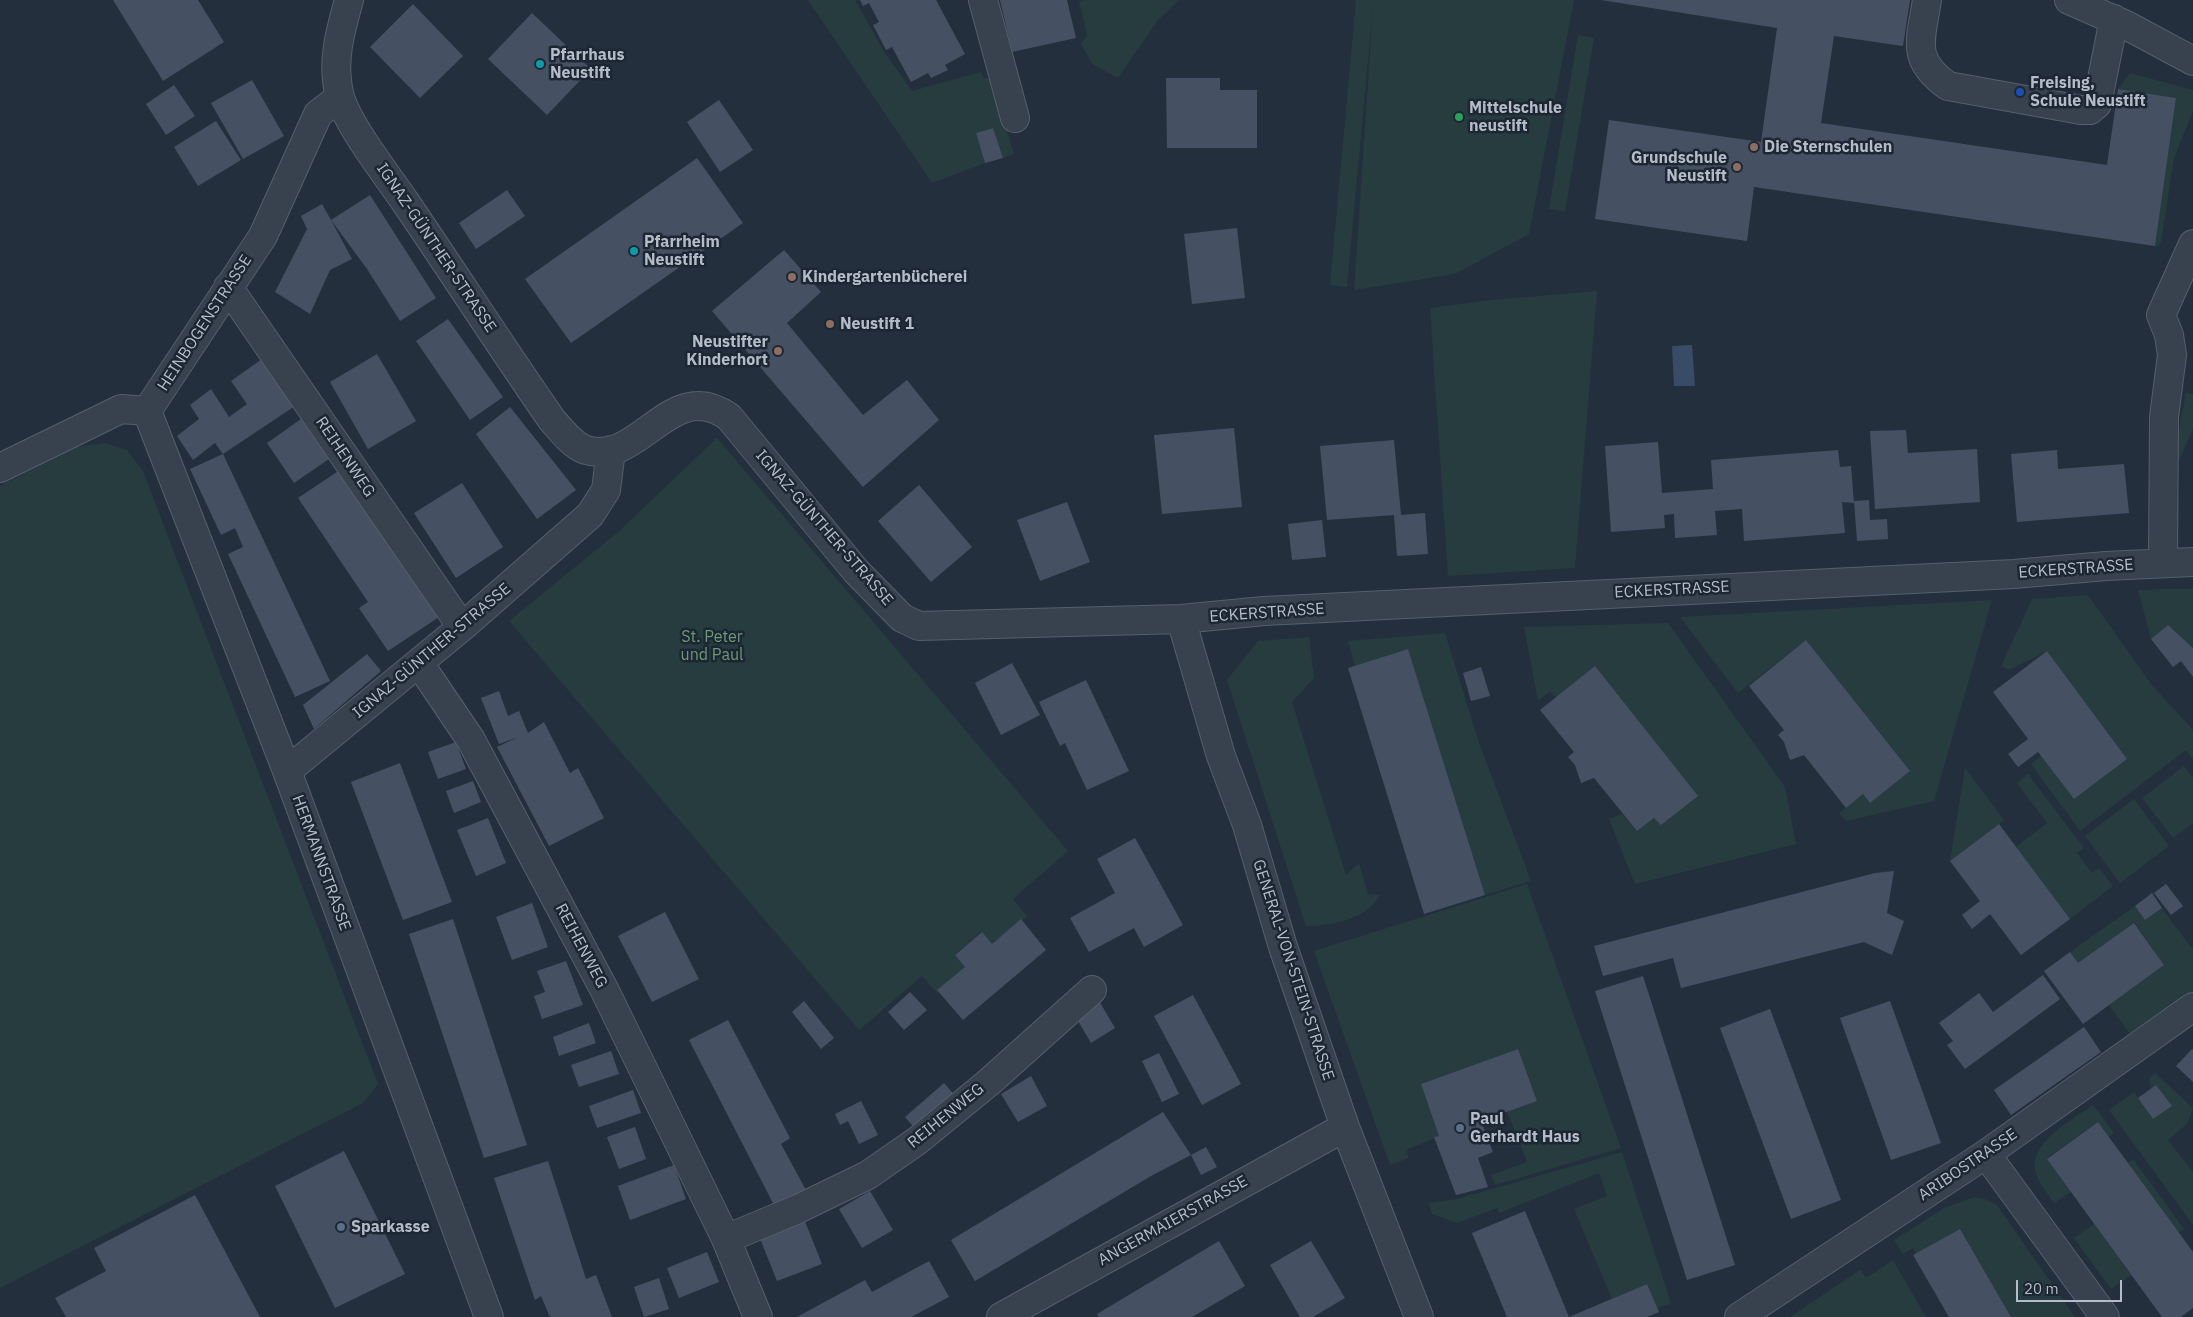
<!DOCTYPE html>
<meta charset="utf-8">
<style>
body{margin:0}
#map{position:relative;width:2193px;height:1317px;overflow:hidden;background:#242f3e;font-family:"IBM Plex Sans",sans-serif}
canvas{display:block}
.scale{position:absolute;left:2016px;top:1280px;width:106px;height:22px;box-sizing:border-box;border:2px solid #b4bcc9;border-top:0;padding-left:6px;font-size:15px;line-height:18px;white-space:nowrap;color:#b4bcc9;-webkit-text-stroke:4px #1d2633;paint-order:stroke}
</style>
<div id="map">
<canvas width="2193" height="1317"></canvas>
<div class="scale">20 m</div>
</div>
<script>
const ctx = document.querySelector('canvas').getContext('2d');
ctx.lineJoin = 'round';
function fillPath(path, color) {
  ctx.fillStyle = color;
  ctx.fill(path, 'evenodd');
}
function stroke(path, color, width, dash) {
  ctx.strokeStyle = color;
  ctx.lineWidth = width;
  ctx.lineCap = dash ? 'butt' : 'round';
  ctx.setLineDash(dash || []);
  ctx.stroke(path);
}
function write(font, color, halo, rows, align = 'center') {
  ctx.font = font + ' "IBM Plex Sans",sans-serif';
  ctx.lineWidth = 5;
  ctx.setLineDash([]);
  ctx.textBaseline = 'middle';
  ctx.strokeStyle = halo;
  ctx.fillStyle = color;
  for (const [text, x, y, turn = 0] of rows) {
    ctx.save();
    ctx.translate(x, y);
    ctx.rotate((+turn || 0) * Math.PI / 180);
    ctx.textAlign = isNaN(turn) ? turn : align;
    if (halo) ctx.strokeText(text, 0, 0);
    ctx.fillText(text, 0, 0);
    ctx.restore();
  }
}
const green = new Path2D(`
 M808 0H855L885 53 912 91 981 72 984 78H991L1014 154 1003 158 993 128 976 133 985 163 932 183Z
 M1085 0H1179L1157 21 1118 78 1092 64 1081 44 1087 35 1079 2Z
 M1356 0H1574L1529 234 1455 274 1354 290 1373 7 1347 287 1330 285Z
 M1578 35 1594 38 1565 212 1549 209Z
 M2130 73 2193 90V111L2174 158 2161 242 2157 247 2155 246 2176 98 2118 89Z
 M1597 291 1575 568 1448 576 1430 308 1491 300Z
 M2186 393 2193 394V429L2173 474 2170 476Z
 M717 438 1068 851 1013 899 1027 916 1022 921 1021 920 992 944 981 932 955 954 965 967 938 990 939 992 937 993 922 976 859 1030 509 621 618 532Z
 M105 443 127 450 143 471 378 1084 363 1103 0 1288V486L76 447Z
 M2164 589H2193V648L2168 625 2151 639 2138 590Z
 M2088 595 2151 684 2193 730V759L2186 750 2080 831 2031 764 2041 756 2074 799 2127 759 2047 651 2009 670 2001 666 2032 599Z
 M1992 600 1934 801 1846 821 1839 813 1863 794 1870 803 1910 771 1806 640 1738 693 1680 617Z
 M1668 623 1785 787 1796 844 1635 884 1609 819 1622 814 1637 831 1654 818 1661 825 1697 796 1556 697 1550 691 1538 701 1524 627Z
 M1445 633 1478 740 1531 881 1485 895 1408 649 1355 666 1348 641Z
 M1309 637 1314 678 1292 702 1346 875 1359 863 1368 894 1380 895C1367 919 1332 926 1306 926L1227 680 1258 641Z
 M2184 766 2193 778V823L2173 838 2142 798Z
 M1965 768 2004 820 1950 861Z
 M2028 774 2084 848 2077 853 2092 873 2099 868 2113 886 2070 919 2016 847 2047 823 2017 783Z
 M2134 799 2169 846 2120 883 2085 836Z
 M1527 884 1621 1148 1495 1185 1491 1175 1527 1162 1507 1111 1537 1101 1518 1049 1421 1084 1439 1136 1406 1150 1409 1158 1390 1165 1314 951Z
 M2135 906 2145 920 2162 908 2193 950V996L2133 1038 2109 1005 2164 965 2135 923 2078 963 2070 952Z
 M2155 1073 2193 1108 2187 1124 2168 1140 2193 1172V1225L2109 1110 2134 1092 2153 1119 2171 1106 2156 1085 2151 1088 2149 1078Z
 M2093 1105 2114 1133 2109 1137 2098 1122 2047 1158 2071 1192 2054 1203C2048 1194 2039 1184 2036 1173 2027 1144 2073 1119 2093 1105Z
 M1622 1152 1671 1303 1657 1308 1647 1284 1612 1299 1574 1209 1607 1196 1599 1173 1499 1213 1497 1208 1457 1223 1432 1214 1429 1203 1457 1199Z
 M2133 1159 2184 1229 2178 1233 2128 1163Z
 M1974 1197 1985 1199 1997 1205 2075 1317H2011L1960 1229 1916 1254 1913 1248 1903 1254 1894 1240 1944 1208Z
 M2094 1224 2131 1275 2111 1289 2074 1238Z
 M1893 1260 1926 1317H1790L1860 1270 1866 1278Z`);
const water = new Path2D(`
 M1692 345 1695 386H1674L1672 346Z`);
const building = new Path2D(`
 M113 0H198L224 42 163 81Z
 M860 0H936L965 54 945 65 948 70 931 78 928 73 911 82 892 47 886 50 873 25 879 22 869 3 863 6Z
 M1000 0H1067L1076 38 1012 52Z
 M1601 0H1910L1903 46 1834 36 1821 123 2107 165 2118 89 2176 98 2155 246 1754 187 1747 241 1595 219 1609 120 1761 142 1777 28Z
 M413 4 463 56 420 98 370 47Z
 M532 13 591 69 547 115 488 59Z
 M1166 78H1220V90H1257V148H1167Z
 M252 80 284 136 243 159 211 103Z
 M174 85 195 116 166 135 146 104Z
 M719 100 753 150 720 172 687 122Z
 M216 121 241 160 198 186 174 147Z
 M993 128 1003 158 985 163 976 133Z
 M697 158 743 223 571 343 525 279Z
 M507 190 525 216 476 249 459 223Z
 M370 195 436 298 400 321 367 269 331 220 352 259 330 270 310 314 275 292 307 229 301 216 322 204 331 220Z
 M1237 228 1245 298 1192 304 1184 234Z
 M784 250 821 292 787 323 863 415 907 380 939 420 863 487 712 311Z
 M448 319 503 397 470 420 416 341Z
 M377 354 416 421 368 449 330 382Z
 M262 359 295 406 223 454 215 443 193 460 177 436 199 419 190 405 211 389 229 417 247 404 231 381Z
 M510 407 576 490 537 519 476 434Z
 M301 419 329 459 294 483 267 443Z
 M1234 428 1242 507 1162 514 1154 435Z
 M1906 430 1908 453 1977 449 1980 502 1875 509 1870 431Z
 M1394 440 1401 515 1425 513 1428 554 1397 556 1394 515 1327 520 1320 446Z
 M1658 442 1662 493 1713 489 1711 460 1838 450 1840 467 1851 466 1854 503 1842 502 1845 533 1744 541 1742 509 1715 511 1717 535 1675 538 1674 514 1664 515 1665 528 1611 532 1605 446Z
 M2057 450 2058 469 2124 464 2129 513 2017 522 2011 454Z
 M223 454 330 681 295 697 228 554 243 547 235 528 221 535 190 469Z
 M340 470 439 617 388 651 359 608 368 602 298 498Z
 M462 483 503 547 456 578 414 513Z
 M919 485 972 547 931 582 878 521Z
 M1869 500 1870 520 1887 519 1888 539 1857 541 1854 501Z
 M1067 502 1090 562 1040 581 1017 520Z
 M1322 520 1326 557 1292 560 1288 524Z
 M2168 625 2193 648V677L2181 661 2173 667 2151 639Z
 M1806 640 1910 771 1870 803 1863 794 1846 808 1804 755 1790 760 1784 742 1778 735 1784 730 1749 686Z
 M1408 649 1485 895 1424 914 1348 668Z
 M2047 651 2127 759 2074 799 2038 752 2018 767 2008 754 2028 739 1993 692Z
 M367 654 381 671 314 729 303 705Z
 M1012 663 1040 715 1001 735 975 683Z
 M1595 666 1698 796 1661 825 1654 818 1637 831 1594 778 1581 783 1575 765 1568 757 1574 752 1540 710Z
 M1481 667 1490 696 1471 701 1463 673Z
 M1086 680 1129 771 1087 790 1065 743 1060 746 1039 702Z
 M499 691 508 716 519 711 528 733 544 722 570 773 578 768 604 818 549 846 497 747 518 737 499 744 481 698Z
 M456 742 466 769 438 779 428 752Z
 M400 763 452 902 403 920 351 782Z
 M473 781 481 802 454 813 446 791Z
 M488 818 506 863 476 876 457 830Z
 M1999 824 2070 919 2021 955 1990 914 1972 929 1962 915 1980 901 1950 861Z
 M1135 838 1183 925 1144 947 1134 928 1089 952 1070 918 1115 893 1097 859Z
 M1894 871 1887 913 1904 921 1892 955 1864 942 1681 988 1673 958 1603 976 1594 946 1875 873Z
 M2166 884 2183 906 2171 915 2154 893Z
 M2152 893 2162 908 2145 920 2135 906Z
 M532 903 548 947 512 960 496 917Z
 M665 912 699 979 652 1002 618 936Z
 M453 919 527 1145 484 1158 409 934Z
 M1021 919 1046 950 963 1020 937 990 965 967 955 955 982 932 992 944Z
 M2134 923 2164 965 2083 1024 2044 971 2070 952 2078 963Z
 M566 961 583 1005 542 1019 534 996 545 992 537 971Z
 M2043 975 2060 999 1965 1069 1947 1045 1953 1041 1939 1023 1979 993 1993 1012Z
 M1643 976 1735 1265 1687 1280 1595 991Z
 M910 992 927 1010 904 1030 888 1012Z
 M1193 995 1241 1084 1202 1105 1154 1016Z
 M1098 999 1115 1028 1091 1043 1074 1014Z
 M804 1001 834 1038 821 1049 792 1012Z
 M1890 1001 1941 1143 1891 1160 1840 1018Z
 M1770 1009 1841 1200 1791 1219 1720 1028Z
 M728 1020 790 1138 781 1144 807 1192 776 1209 689 1040Z
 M589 1023 596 1043 559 1056 553 1037Z
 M2084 1027 2101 1052 2011 1115 1994 1090Z
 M1518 1049 1537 1101 1481 1121 1493 1152 1478 1158 1488 1187 1456 1195 1434 1137 1439 1136 1421 1084Z
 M2192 1049 2193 1050V1082L2176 1066Z
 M611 1051 619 1074 579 1087 571 1065Z
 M1159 1053 1179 1094 1162 1102 1142 1061Z
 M1031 1076 1047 1106 1018 1122 1001 1094Z
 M944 1083 957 1098 918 1132 905 1117Z
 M2156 1085 2172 1106 2153 1119 2138 1098Z
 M633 1090 641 1113 597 1128 589 1106Z
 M861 1101 878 1135 859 1144 848 1121 840 1125 835 1114Z
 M1163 1112 1191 1155 1151 1176 975 1281 951 1240Z
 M2098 1122 2193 1252V1308L2181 1317H2162L2047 1159Z
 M635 1127 646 1159 619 1169 607 1137Z
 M1206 1147 1217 1167 1201 1175 1191 1155Z
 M344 1151 405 1274 335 1308 275 1186Z
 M548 1161 586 1279 596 1275 612 1317H550L541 1296 535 1300 494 1178Z
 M674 1165 686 1199 630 1220 618 1186Z
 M870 1191 893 1230 862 1248 839 1209Z
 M195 1195 260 1317H66L55 1298 106 1271 94 1248Z
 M1525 1211 1569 1317 1647 1284 1659 1312 1647 1317H1507L1472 1233Z
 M804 1219 822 1264 777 1281 759 1236Z
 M1960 1229 2011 1317H1949L1913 1255Z
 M1219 1241 1245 1286 1192 1317H1099L1097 1314Z
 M1311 1241 1345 1298 1313 1317H1300L1270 1265Z
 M707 1252 719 1282 679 1298 667 1268Z
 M929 1261 949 1297 911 1317H797L865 1280 872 1292Z
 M659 1278 669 1309 644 1317 634 1287Z`);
const minor = new Path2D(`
 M349 0C340 32 331 63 340 97 349 127 387 175 406 203 455 275 502 348 552 420 561 430 572 445 586 450 640 467 671 375 729 417L856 571 902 618 919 626 1181 619 1264 611 2014 574 2106 566 2193 562
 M983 0 1015 118
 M1927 0C1921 40 1910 59 1948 86L2081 110H2090L2097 104 2114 19
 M2069 0 2126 25 2193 61
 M228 287 462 627
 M147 411 287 771 489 1317
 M147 411 263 236 318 114 340 97
 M0 468 121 409 147 411
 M2163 562 2164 417 2172 355 2169 335 2161 315 2193 244
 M1181 619 1221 756 1247 825 1283 947 1345 1127 1419 1317
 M419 663 471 740 605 991 726 1239 758 1317
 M287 771 462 627 590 515 606 490 611 450
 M1986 1154 2105 1317
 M726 1239 798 1209 868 1175 917 1141 988 1083 1092 990
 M1001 1317 1345 1127
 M1739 1317 1986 1154 2193 1007`);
const markers = [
 [540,64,5,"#0f9aa8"],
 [2020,92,5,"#1a4fb4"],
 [1459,117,5,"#2e9e5b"],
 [1754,147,5,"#8d6e63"],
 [1737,167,5,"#8d6e63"],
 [634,251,5,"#0f9aa8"],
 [792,277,5,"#8d6e63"],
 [830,324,5,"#8d6e63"],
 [778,351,5,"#8d6e63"],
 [1460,1128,5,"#5c6f8a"],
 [341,1227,5,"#5c6f8a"]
];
const poiNames = [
 ["Pfarrhaus",550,55],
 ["Neustift",550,73],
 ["Freising,",2030,83],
 ["Schule Neustift",2030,101],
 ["Mittelschule",1469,108],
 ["neustift",1469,126],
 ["Die Sternschulen",1764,147],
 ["Grundschule",1727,158,"right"],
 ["Neustift",1727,176,"right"],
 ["Pfarrheim",644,242],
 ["Neustift",644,260],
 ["Kindergartenbücherei",802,277],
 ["Neustift 1",840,324],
 ["Neustifter",768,342,"right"],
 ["Kinderhort",768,360,"right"],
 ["Paul",1470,1119],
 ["Gerhardt Haus",1470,1137],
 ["Sparkasse",351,1227]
];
const streetNames = [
 ["IGNAZ-GÜNTHER-STRASSE",436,248,56],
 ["HEINBOGENSTRASSE",205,323,-57],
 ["REIHENWEG",345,457,56],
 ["IGNAZ-GÜNTHER-STRASSE",824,528,49],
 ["ECKERSTRASSE",2076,569,-4],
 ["ECKERSTRASSE",1672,590,-3],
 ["ECKERSTRASSE",1267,613,-4],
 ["IGNAZ-GÜNTHER-STRASSE",432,651,-40],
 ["HERMANNSTRASSE",321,863,70],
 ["REIHENWEG",581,946,62],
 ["GENERAL-VON-STEIN-STRASSE",1293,970,72],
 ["REIHENWEG",946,1116,-39],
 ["ARIBOSTRASSE",1968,1165,-34],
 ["ANGERMAIERSTRASSE",1173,1221,-29]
];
const parkNames = [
 ["St. Peter",712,637],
 ["und Paul",712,655]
];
fillPath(green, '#263c3f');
fillPath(water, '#394c67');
fillPath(building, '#455162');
stroke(minor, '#565f6c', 30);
stroke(minor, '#38414e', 28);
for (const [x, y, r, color] of markers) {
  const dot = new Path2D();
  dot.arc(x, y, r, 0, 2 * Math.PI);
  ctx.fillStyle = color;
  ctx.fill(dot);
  stroke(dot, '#1d2633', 2);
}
write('bold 16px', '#b4bcc9', '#1d2633', poiNames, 'left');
write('16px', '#b4bcc9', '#1d2633', streetNames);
write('16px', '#6b9a76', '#1d2633', parkNames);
</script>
